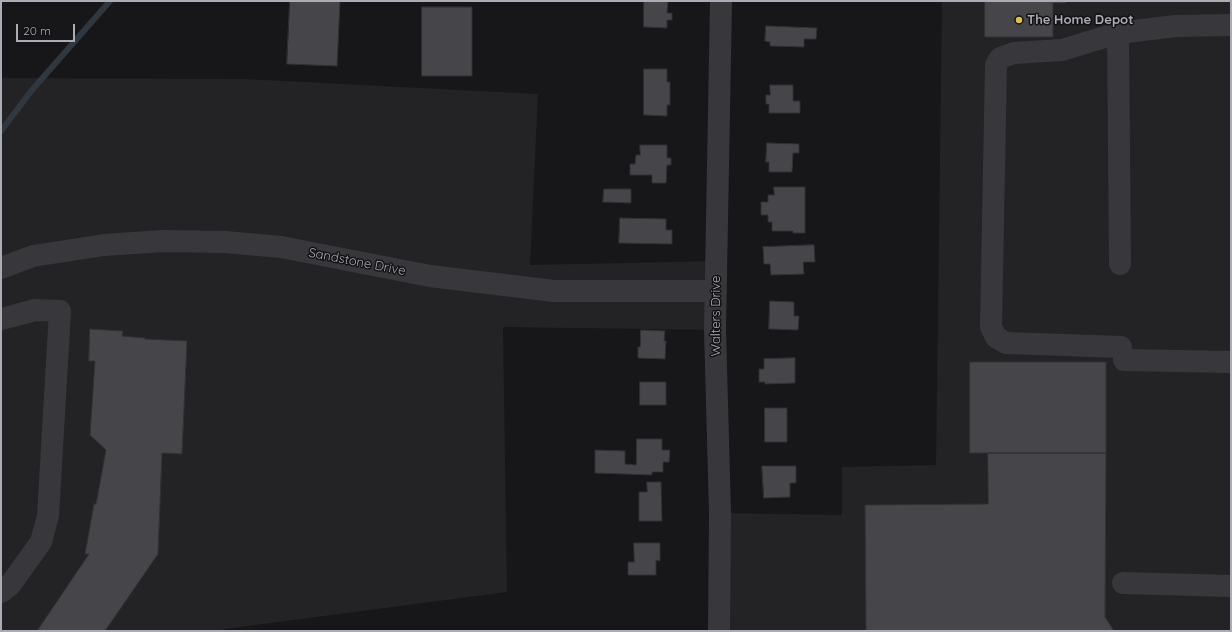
<!DOCTYPE html>
<style>
body{margin:0}
#map{position:relative;width:1232px;height:632px;overflow:hidden;background:#171618;font-family:Quicksand,sans-serif}
canvas{display:block}
.frame{position:absolute;inset:0;border:2px solid #aaacb6;pointer-events:none}
.scale{position:absolute;left:16px;top:24px;width:59px;height:18px;box-sizing:border-box;border:2px solid #aaacb6;border-top:0;padding-left:5px;font-size:12px;line-height:14px;white-space:nowrap;color:#aaacb6;-webkit-text-stroke:3px #121113;paint-order:stroke}
</style>
<div id="map">
<canvas width="1232" height="632"></canvas>
<div class="frame"></div>
<div class="scale">20 m</div>
</div>
<script>
const ctx = document.querySelector('canvas').getContext('2d');
ctx.lineJoin = 'round';
function fillPath(path, color) {
  ctx.fillStyle = color;
  ctx.fill(path, 'evenodd');
}
function stroke(path, color, width, dash) {
  ctx.strokeStyle = color;
  ctx.lineWidth = width;
  ctx.lineCap = dash ? 'butt' : 'round';
  ctx.setLineDash(dash || []);
  ctx.stroke(path);
}
function write(font, color, halo, rows, align = 'center') {
  ctx.font = font + ' Quicksand,sans-serif';
  ctx.lineWidth = 3;
  ctx.setLineDash([]);
  ctx.textBaseline = 'middle';
  ctx.strokeStyle = halo;
  ctx.fillStyle = color;
  for (const [text, x, y, turn = 0] of rows) {
    ctx.save();
    ctx.translate(x, y);
    ctx.rotate((+turn || 0) * Math.PI / 180);
    ctx.textAlign = isNaN(turn) ? turn : align;
    if (halo) ctx.strokeText(text, 0, 0);
    ctx.fillText(text, 0, 0);
    ctx.restore();
  }
}
const built = new Path2D(`
 M942 1H1231V631H719L720 513 842 515V467L936 465Z
 M1 78 245 79 538 94 530 265 716 261 715 330 503 327 507 592 225 629 219 631H1Z`);
const stream = new Path2D(`
 M1 131 32 90 110 1`);
const building = new Path2D(`
 M290 1H340L337 66 287 64Z
 M644 1H668L667 13H672V20H667V28L644 27Z
 M985 1H1066V3H1053V37H985Z
 M422 7H472V76H422Z
 M766 26 817 28 816 39H804V47L770 46V42L765 41Z
 M644 69H667V82H670V105H667V116L644 115Z
 M770 85H793V101H800V113H769V104H766V95H770Z
 M767 143 799 144V153H793L792 172H769V162H766Z
 M640 145H667V158H671V165H667L666 183H652V175H630V164H635L636 155H640Z
 M774 187H805V233H793V231H772V222H768V215H761V202H768V195H774Z
 M604 189H631V203L603 202Z
 M620 218 666 219V230H672V244L619 243Z
 M814 245 815 262H803L804 274 771 275 770 264H764L763 247Z
 M770 301 794 302V316H799L798 330 769 329Z
 M90 329 123 331 122 336 145 338V339L187 341 182 454 162 453 158 554 105 631H37L89 554H85L94 504H96L106 450 90 435 95 361H89Z
 M641 330 665 331 664 341H666L665 359 638 358V347H640Z
 M795 358V383L765 384V382H759V369H764V359Z
 M970 362H1106V453H970Z
 M640 382H666V405H640Z
 M765 408H787V442H765Z
 M637 439H662V450H670L669 462H663V472H652V475L595 473V450L625 451V464L636 465Z
 M988 453H1106L1105 617 1114 631H866L865 505 988 504Z
 M762 466H796V483H790V497L764 498Z
 M647 482H661L662 521H639V492H647Z
 M634 543H660V561L656 560V575H628V562H634Z`);
const minor = new Path2D(`
 M1118 33 1120 264
 M1 268 33 256 104 245 163 241 225 242 281 247 430 276 554 291H716
 M1 319 35 310 60 311 48 516 41 542 10 585 1 592
 M1121 347 1006 343 996 337 991 327 996 65 1000 58 1014 53 1062 50 1118 33 1176 26 1231 25
 M1124 360 1231 362
 M1123 583 1231 586
 M719 631 720 513 715 330 721 1`);
const markers = [
 [1019,20,4,"#ddc249"]
];
const poiNames = [
 ["The Home Depot",1027,20]
];
const streetNames = [
 ["Sandstone Drive",357,262,11],
 ["Walters Drive",716,316,-90]
];
fillPath(built, '#232225');
stroke(stream, '#31373f', 6);
fillPath(building, '#46464a');
stroke(building, '#313134', 1);
stroke(minor, '#38383c', 22);
for (const [x, y, r, color] of markers) {
  const dot = new Path2D();
  dot.arc(x, y, r, 0, 2 * Math.PI);
  ctx.fillStyle = color;
  ctx.fill(dot);
  stroke(dot, '#121113', 1.5);
}
write('bold 13px', '#aaacb6', '#121113', poiNames, 'left');
write('13px', '#aaacb6', '#121113', streetNames);
</script>
